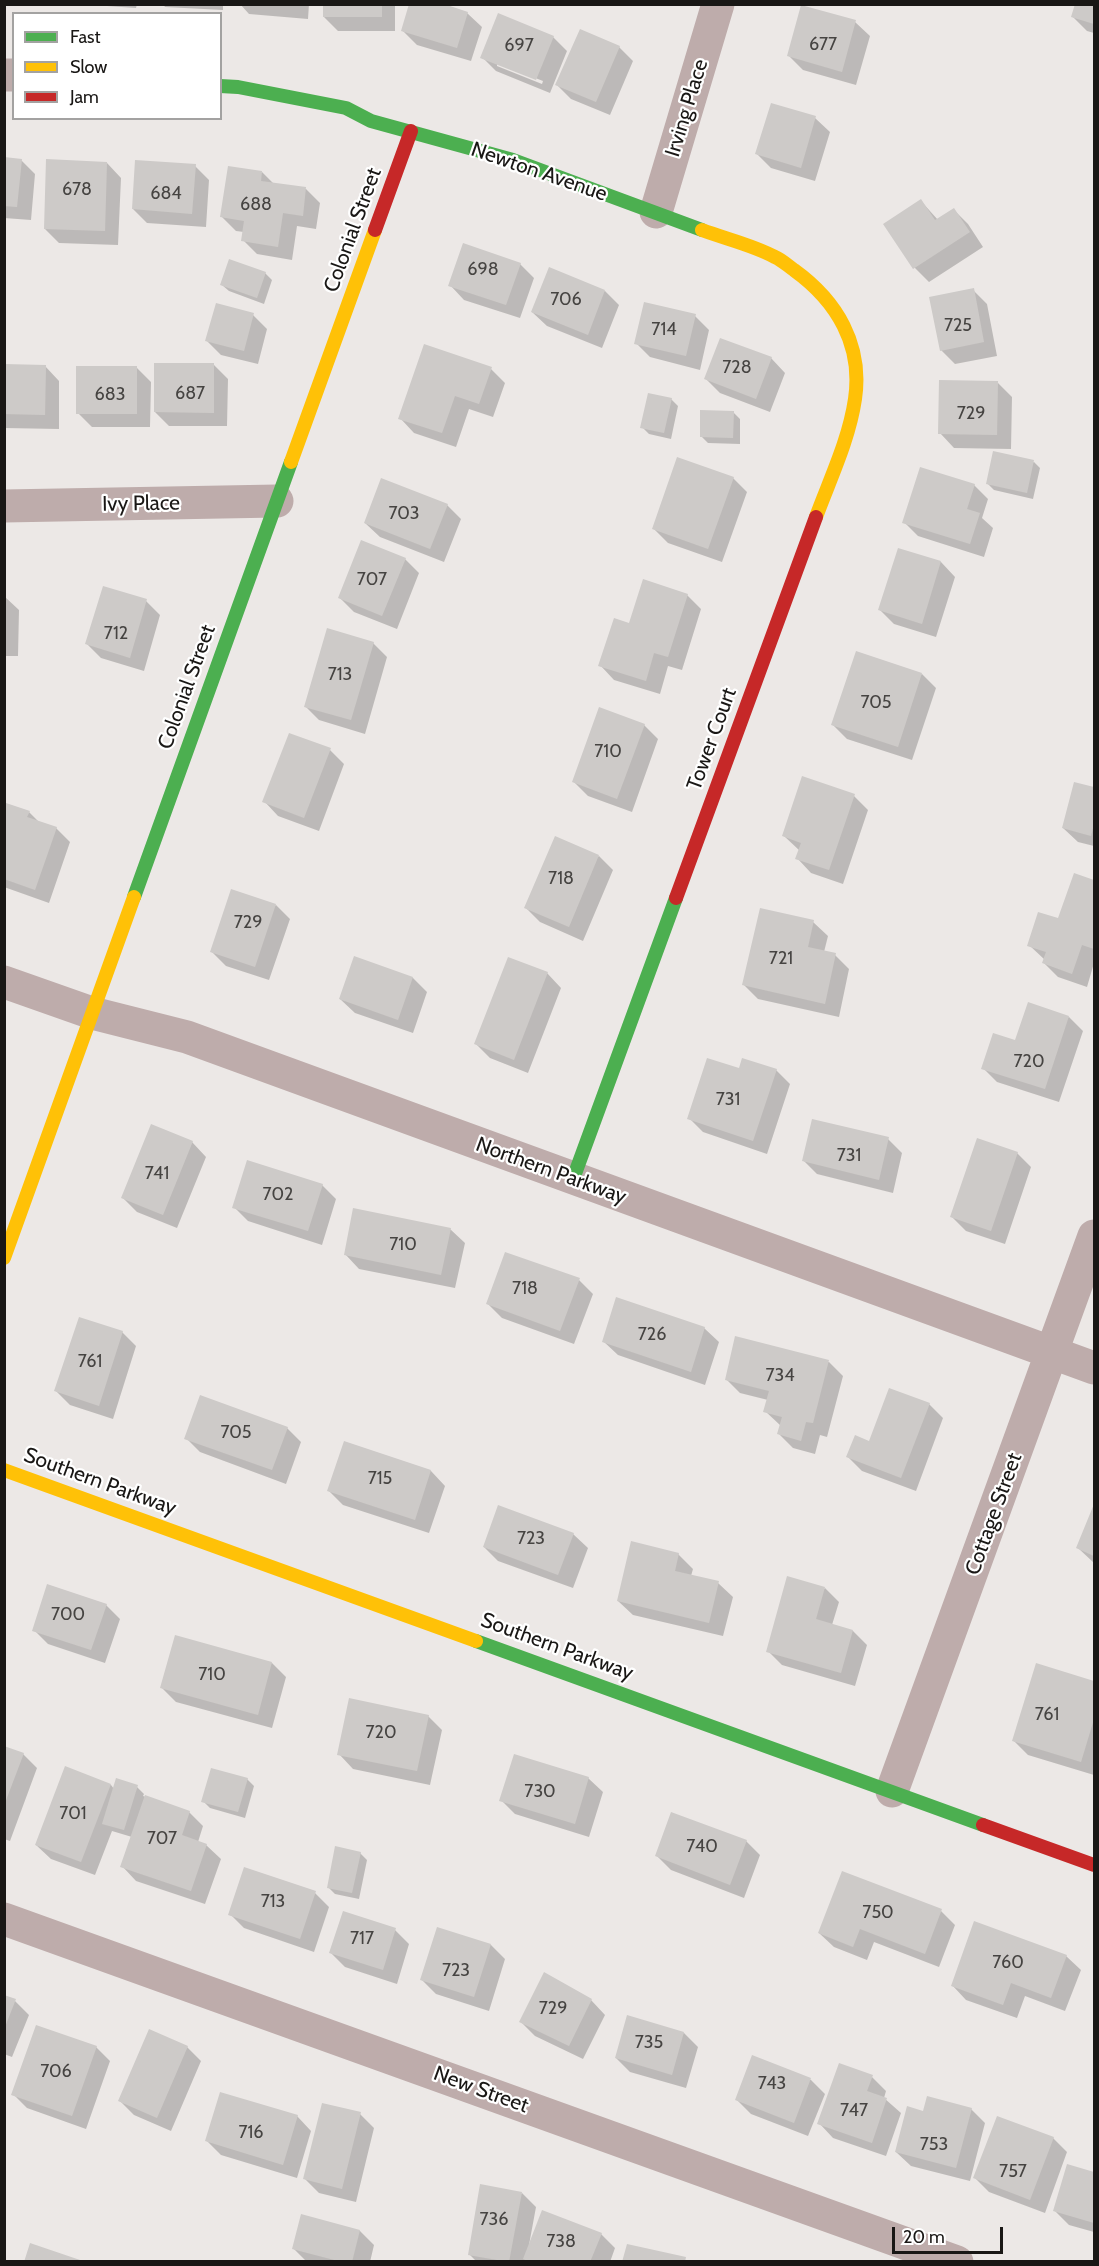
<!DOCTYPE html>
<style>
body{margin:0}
#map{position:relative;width:1099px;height:2266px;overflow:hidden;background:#ece8e6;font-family:Cabin,sans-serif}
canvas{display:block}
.frame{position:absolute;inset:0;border:6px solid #191715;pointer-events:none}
.legend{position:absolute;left:12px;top:12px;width:210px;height:108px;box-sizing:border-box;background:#fff;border:2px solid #a3a2a1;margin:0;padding:8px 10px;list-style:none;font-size:18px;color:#191715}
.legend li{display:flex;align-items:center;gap:12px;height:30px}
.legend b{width:30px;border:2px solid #a3a2a1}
.scale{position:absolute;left:892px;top:2227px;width:111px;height:27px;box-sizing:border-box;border:3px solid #191715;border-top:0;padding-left:8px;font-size:18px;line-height:21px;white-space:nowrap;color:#191715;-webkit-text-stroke:4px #fff;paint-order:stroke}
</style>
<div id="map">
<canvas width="1099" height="2266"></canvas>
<div class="frame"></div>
<ul class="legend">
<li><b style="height:8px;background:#4caf50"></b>Fast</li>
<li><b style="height:8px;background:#ffc107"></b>Slow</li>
<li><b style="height:8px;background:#c62828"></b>Jam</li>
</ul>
<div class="scale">20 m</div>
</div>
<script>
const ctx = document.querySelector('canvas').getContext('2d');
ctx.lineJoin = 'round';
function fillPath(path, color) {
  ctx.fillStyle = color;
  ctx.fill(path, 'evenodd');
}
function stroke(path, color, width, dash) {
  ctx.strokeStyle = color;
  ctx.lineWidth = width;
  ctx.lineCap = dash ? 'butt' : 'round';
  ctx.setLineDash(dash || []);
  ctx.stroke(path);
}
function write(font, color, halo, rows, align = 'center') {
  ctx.font = font + ' Cabin,sans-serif';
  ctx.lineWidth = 4.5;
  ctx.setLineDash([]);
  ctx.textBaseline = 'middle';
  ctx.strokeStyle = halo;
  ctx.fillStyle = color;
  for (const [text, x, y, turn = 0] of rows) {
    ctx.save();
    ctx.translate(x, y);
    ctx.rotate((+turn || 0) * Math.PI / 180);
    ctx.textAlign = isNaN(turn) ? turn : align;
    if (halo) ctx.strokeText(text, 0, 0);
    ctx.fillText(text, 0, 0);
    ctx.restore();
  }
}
const shadow = new Path2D(`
 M78 4H137L136 8Z
 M163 4H223V10L165 7Z
 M240 4H309L308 19 249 14Z
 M324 4H395V31H338L324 17Z
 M1076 4H1094V33L1087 31 1072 16Z
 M467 13 482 27 471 61 417 45 403 31Z
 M855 22 870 36 856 85 803 70 789 56Z
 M553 37 567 51 550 93 496 71 482 57ZM497 63 543 81 542 84 497 66Z
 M619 47 633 61 610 115 571 99 557 85Z
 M815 118 830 132 815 181 771 168 757 154Z
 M4 159 21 160 35 174 31 220 4 218Z
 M107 163 121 178 118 245 59 243 45 229Z
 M195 166 209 180 206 227 147 223 133 209Z
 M262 172 274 184 306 189 320 203 316 229 297 226 292 260 257 254 243 240 244 232 236 231 222 217Z
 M921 201 938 220 954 210 968 224 983 247 929 282 915 268 885 224Z
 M520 264 534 278 520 318 464 300 450 285Z
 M265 273 272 280 264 304 229 291 222 285Z
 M973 290 987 304 997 356 955 364 941 350Z
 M605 291 619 305 602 348 547 326 532 312Z
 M253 315 267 329 258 364 221 355 207 341Z
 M695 316 709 330 700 370 650 357 636 343Z
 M771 358 785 373 770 412 720 393 706 379Z
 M214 365 228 379 227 426H169L155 412Z
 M4 366H45L59 381V429L4 428Z
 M137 368 151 382 150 427H92L78 413Z
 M491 369 505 383 493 417 469 409 456 447 414 433 400 418Z
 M998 383 1012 397 1011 449 954 448 940 433Z
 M671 399 678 406 671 439 649 434 642 427Z
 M733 412 740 419V444L708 443 701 436Z
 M1034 462 1040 468 1033 499 994 490 987 483Z
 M733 478 747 492 722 562 668 543 654 529Z
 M974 485 988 499 982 518 993 528 984 557 918 536 904 522Z
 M447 505 461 519 444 562 380 537 365 523Z
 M899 550 941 562 955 577 936 637 894 624 880 610Z
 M405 559 419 573 397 629 354 612 340 598Z
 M687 595 701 609 682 670 668 666 660 694 614 680 600 665 630 625Z
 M4 596 19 610 18 656H4Z
 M146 601 160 615 144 671 101 658 87 644Z
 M373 643 387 657 365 734 319 720 305 706Z
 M922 674 936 688 912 760 847 739 833 725Z
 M644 725 658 739 632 812 588 796 574 782Z
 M330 750 344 764 319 831 278 816 264 801Z
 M1075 784 1094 789V846L1078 842 1063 828Z
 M854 796 868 810 843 884 811 873 797 858 800 851 784 836Z
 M29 812 39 822 56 828 70 842 49 903 4 887V813Z
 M599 856 613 870 583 941 540 922 526 908Z
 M1074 875 1094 882V963L1087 987 1058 977 1044 963 1045 960 1029 945 1059 920Z
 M276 905 290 919 269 980 226 966 212 952Z
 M813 922 828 936 824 952 835 955 849 969 839 1017 758 999 744 985Z
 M355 958 413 978 427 992 413 1033 355 1013 340 999Z
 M547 973 561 988 528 1073 490 1058 476 1044Z
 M1069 1017 1083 1031 1059 1102 997 1082 983 1068 1016 1042Z
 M740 1070H776L790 1084 767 1154 703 1132 689 1118Z
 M888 1139 902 1153 893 1193 817 1174 803 1160Z
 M192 1142 206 1157 177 1228 137 1212 123 1198Z
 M1017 1153 1031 1167 1005 1244 966 1231 952 1217Z
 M322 1185 336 1199 322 1245 248 1221 234 1207Z
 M450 1229 465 1243 455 1288 359 1269 345 1254Z
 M579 1280 593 1294 574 1344 502 1318 488 1304Z
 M704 1328 719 1342 705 1385 618 1355 603 1341Z
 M122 1332 136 1346 113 1419 70 1405 56 1391Z
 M829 1362 843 1376 827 1437 820 1435 815 1454 793 1448 779 1434 781 1426 765 1411 768 1400 740 1393 726 1379Z
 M929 1404 943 1418 916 1491 862 1471 848 1457Z
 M287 1428 301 1442 286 1484 200 1452 186 1438Z
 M345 1443 431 1471 445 1486 429 1533 343 1505 329 1491Z
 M1094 1508V1563L1078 1548Z
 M573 1534 588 1548 573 1588 498 1561 484 1547Z
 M678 1554 693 1569 691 1576 718 1583 733 1597 723 1636 633 1615 618 1601Z
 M825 1588 839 1602 832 1625 853 1631 867 1645 855 1686 782 1665 768 1651Z
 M106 1605 120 1619 105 1663 48 1644 34 1630Z
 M272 1663 286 1677 272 1728 176 1702 162 1688Z
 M1037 1665 1094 1683V1775L1028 1755 1014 1741Z
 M428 1716 442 1730 430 1785 353 1769 339 1754Z
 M4 1747 23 1754 37 1768 10 1841 4 1839Z
 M66 1768 111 1785 114 1789 137 1787 144 1794 143 1796 189 1812 203 1826 198 1842 206 1845 221 1859 205 1904 136 1881 122 1866 132 1837 112 1831 95 1875 51 1859 36 1845Z
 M588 1778 603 1792 589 1837 515 1814 501 1800Z
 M247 1779 254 1786 245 1818 210 1808 203 1801Z
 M746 1841 760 1855 744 1898 671 1870 657 1856Z
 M360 1853 367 1860 359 1899 335 1894 328 1887Z
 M315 1893 329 1907 314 1952 244 1928 230 1914Z
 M941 1911 955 1925 939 1967 874 1942 867 1960 834 1947 819 1933Z
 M438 1929 491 1945 505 1959 489 2011 436 1994 422 1980Z
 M395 1930 409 1944 397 1984 345 1967 331 1953Z
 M1066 1956 1081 1970 1065 2011 1025 1996 1017 2018 966 2000 952 1985Z
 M4 1996 15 2001 29 2015 12 2057 4 2054Z
 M591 2000 605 2015 583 2059 535 2036 521 2022Z
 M684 2033 698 2047 686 2088 630 2072 616 2058Z
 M96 2047 110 2061 86 2129 27 2108 13 2094Z
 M187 2047 201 2061 171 2131 134 2115 120 2101Z
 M753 2057 811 2080 825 2094 808 2136 751 2114 737 2100Z
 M872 2077 886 2091 884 2098 901 2113 886 2156 833 2138 819 2123Z
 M971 2109 985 2123 970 2181 911 2166 896 2152 924 2113Z
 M360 2114 374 2128 356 2202 319 2193 305 2179Z
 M297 2116 311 2131 297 2178 221 2155 207 2141Z
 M1053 2138 1067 2152 1045 2213 989 2192 975 2178Z
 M1068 2166 1094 2174V2232L1069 2225 1055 2211Z
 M522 2193 536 2207 529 2245 601 2234 615 2248 610 2262H528L526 2259V2262H477L469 2254Z
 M302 2216 360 2231 374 2245 370 2262H307L293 2248Z`);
const building = new Path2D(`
 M323 4H382V17H323Z
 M409 4H444L468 12 457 48 401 31Z
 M1075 4H1094V24L1071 17Z
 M801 5 856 20 842 72 787 56Z
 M498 13 554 36 536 80 480 58Z
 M580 29 620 46 596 102 555 85Z
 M771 103 816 116 801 168 755 154Z
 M4 157 22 159 17 207 4 206Z
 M46 159 107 162 105 231 44 229Z
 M135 160 196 164 192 214 132 209Z
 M228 166 262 171 261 181 306 187 303 216 283 213 278 247 241 241 244 221 220 217Z
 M921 199 935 220 954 208 970 232 913 269 883 224Z
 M463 243 521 263 506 305 448 286Z
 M229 259 266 272 257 298 220 285Z
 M549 267 605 290 588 335 531 312Z
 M974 288 984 342 940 351 929 297Z
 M644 302 696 314 686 356 634 344Z
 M216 303 254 313 244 351 205 341Z
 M720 338 772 357 756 399 704 379Z
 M424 344 492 367 479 404 455 396 442 433 398 419Z
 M154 363H214V413L154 412Z
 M4 364 46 365 45 415 4 414Z
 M76 366H137V414H76Z
 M939 380 998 381 997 435 938 434Z
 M648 393 672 398 664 433 640 428Z
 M700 410 734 411 733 438 700 437Z
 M993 451 1034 460 1027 493 986 484Z
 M677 457 734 477 708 549 652 529Z
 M920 467 975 484 967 509 980 513 970 544 902 523Z
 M381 478 448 504 430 549 364 523Z
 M361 540 406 558 382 616 338 598Z
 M898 548 941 561 922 624 878 610Z
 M643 579 688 594 668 657 654 653 646 681 598 666 614 618 629 623Z
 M103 586 147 599 130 658 85 644Z
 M327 628 374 642 351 720 304 707Z
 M856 651 922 673 898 747 831 725Z
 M599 707 645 724 617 799 572 782Z
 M289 733 331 748 304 818 262 802Z
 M802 776 855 794 829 870 795 859 801 843 782 836Z
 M1074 782 1094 787V824L1091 836 1062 828Z
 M6 803 30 811 27 817 57 827 35 890 4 879V808Z
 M555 836 599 855 569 927 524 908Z
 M1074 873 1094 880V949L1082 945 1072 974 1042 963 1046 952 1027 946 1038 912 1058 918Z
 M231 889 276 904 255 967 210 952Z
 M760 908 814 920 808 947 836 953 825 1004 742 985Z
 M354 956 413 977 398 1020 339 999Z
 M508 957 548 972 514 1060 474 1044Z
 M1028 1002 1069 1016 1045 1089 981 1069 993 1033 1015 1040Z
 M707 1058 739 1068 742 1058 777 1069 753 1141 687 1119Z
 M812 1119 889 1137 879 1180 802 1161Z
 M151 1124 193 1141 163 1215 121 1198Z
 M977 1138 1018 1152 991 1231 950 1217Z
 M247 1160 323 1184 308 1231 232 1208Z
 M353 1208 451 1228 441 1275 344 1255Z
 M505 1252 580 1278 560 1331 486 1304Z
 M616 1297 705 1327 691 1372 602 1342Z
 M79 1317 123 1331 99 1406 54 1391Z
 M735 1336 829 1360 813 1423 806 1422 801 1441 777 1434 782 1417 763 1412 769 1391 725 1380Z
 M889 1388 930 1403 901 1478 846 1457 855 1435 869 1441Z
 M200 1395 288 1427 272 1470 184 1439Z
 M344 1441 431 1470 415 1520 327 1491Z
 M1094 1504V1556L1076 1548Z
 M498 1505 574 1533 558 1575 483 1547Z
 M631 1541 679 1553 675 1571 719 1581 709 1623 617 1601Z
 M787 1576 825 1587 816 1619 853 1630 841 1673 766 1652Z
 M47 1584 107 1604 91 1650 32 1631Z
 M175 1635 272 1662 258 1715 160 1688Z
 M1036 1663 1094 1681V1719L1081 1762 1012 1741Z
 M349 1698 429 1715 417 1771 337 1755Z
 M4 1746 24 1753 5 1803H4Z
 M514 1754 589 1777 575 1824 499 1801Z
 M65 1766 111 1784 81 1862 35 1845Z
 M211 1768 248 1778 238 1812 201 1802Z
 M116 1778 138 1785 124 1830 102 1824Z
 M145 1795 190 1811 182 1835 207 1844 191 1891 120 1867Z
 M671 1812 747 1840 730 1885 655 1856Z
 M335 1846 361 1852 352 1893 327 1888Z
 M244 1867 316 1891 300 1939 228 1915Z
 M842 1871 942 1909 925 1954 860 1929 853 1947 818 1933Z
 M343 1911 396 1928 383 1970 329 1953Z
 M974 1921 1067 1955 1051 1998 1011 1983 1003 2005 951 1986Z
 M437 1927 491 1944 474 1997 420 1980Z
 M544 1972 592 1999 569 2046 519 2022Z
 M4 1995 16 1999 5 2027H4Z
 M627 2015 684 2032 672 2075 615 2058Z
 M36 2025 97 2046 72 2116 11 2095Z
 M149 2029 188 2046 157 2118 118 2101Z
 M752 2055 811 2078 794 2123 735 2100Z
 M839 2063 873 2075 867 2091 887 2098 872 2143 817 2124Z
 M220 2092 298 2115 283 2165 205 2141Z
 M927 2096 972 2108 956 2168 895 2152 907 2106 923 2111Z
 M322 2103 361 2112 342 2189 303 2179Z
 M997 2116 1054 2137 1030 2200 973 2178Z
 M1067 2164 1094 2172V2223L1053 2211Z
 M480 2184 522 2192 509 2262 468 2255Z
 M542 2210 602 2233 590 2262H530L523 2259Z
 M301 2214 360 2230 352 2262H342L292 2249Z
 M30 2243 83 2261V2262H24Z
 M627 2244 686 2257 685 2262H622Z`);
const street = new Path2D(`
 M4 75H14
 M656 212 718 4
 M4 506 277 501
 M4 982 92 1013 187 1037 1094 1368
 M892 1791 1094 1236
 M4 1919 957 2262`);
const fast = new Path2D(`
 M220 86 238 87 346 108 371 121 513 160 702 230
 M134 897 291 462
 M573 1179 676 898
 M476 1641 983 1825`);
const slow = new Path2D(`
 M702 230C726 239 753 245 775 257 782 260 788 266 794 270 837 301 863 345 855 399 849 440 830 479 816 517
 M291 462 375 230
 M4 1258 134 897
 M4 1470 476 1641`);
const jam = new Path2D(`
 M375 230 411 131
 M676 898 816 517
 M983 1825 1094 1865`);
const numberNames = [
 ["677",823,45],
 ["697",519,46],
 ["678",77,190],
 ["684",166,194],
 ["688",256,205],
 ["698",483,270],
 ["706",566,300],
 ["725",958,326],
 ["714",664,330],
 ["728",737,368],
 ["687",190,394],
 ["683",110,395],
 ["729",971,414],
 ["703",404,514],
 ["707",372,580],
 ["712",116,634],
 ["713",340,675],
 ["705",876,703],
 ["710",608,752],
 ["718",561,879],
 ["729",248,923],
 ["721",781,959],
 ["720",1029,1062],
 ["731",728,1100],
 ["731",849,1156],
 ["741",157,1174],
 ["702",278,1195],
 ["710",403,1245],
 ["718",525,1289],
 ["726",652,1335],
 ["761",90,1362],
 ["734",780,1376],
 ["705",236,1433],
 ["715",380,1479],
 ["723",531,1539],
 ["700",68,1615],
 ["710",212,1675],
 ["761",1047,1715],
 ["720",381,1733],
 ["730",540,1792],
 ["701",73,1814],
 ["707",162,1839],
 ["740",702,1847],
 ["713",273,1902],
 ["750",878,1913],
 ["717",362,1939],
 ["760",1008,1963],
 ["723",456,1971],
 ["729",553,2009],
 ["735",649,2043],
 ["706",56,2072],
 ["743",772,2084],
 ["747",854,2111],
 ["716",251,2133],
 ["753",934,2145],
 ["757",1013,2172],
 ["736",494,2220],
 ["738",561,2242]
];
const streetNames = [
 ["Irving Place",687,108,-73],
 ["Newton Avenue",539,172,19],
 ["Colonial Street",353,230,-70],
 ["Ivy Place",141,504,-1],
 ["Colonial Street",187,687,-70],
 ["Tower Court",712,739,-70],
 ["Northern Parkway",551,1171,20],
 ["Southern Parkway",100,1482,20],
 ["Cottage Street",994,1514,-70],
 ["Southern Parkway",557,1647,20],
 ["New Street",481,2090,20]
];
fillPath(shadow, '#0003');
fillPath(building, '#cdcac8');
stroke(street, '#beacab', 33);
stroke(fast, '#4caf50', 14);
stroke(slow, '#ffc107', 14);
stroke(jam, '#c62828', 14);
write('18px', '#464442', null, numberNames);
write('21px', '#191715', '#fff', streetNames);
</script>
